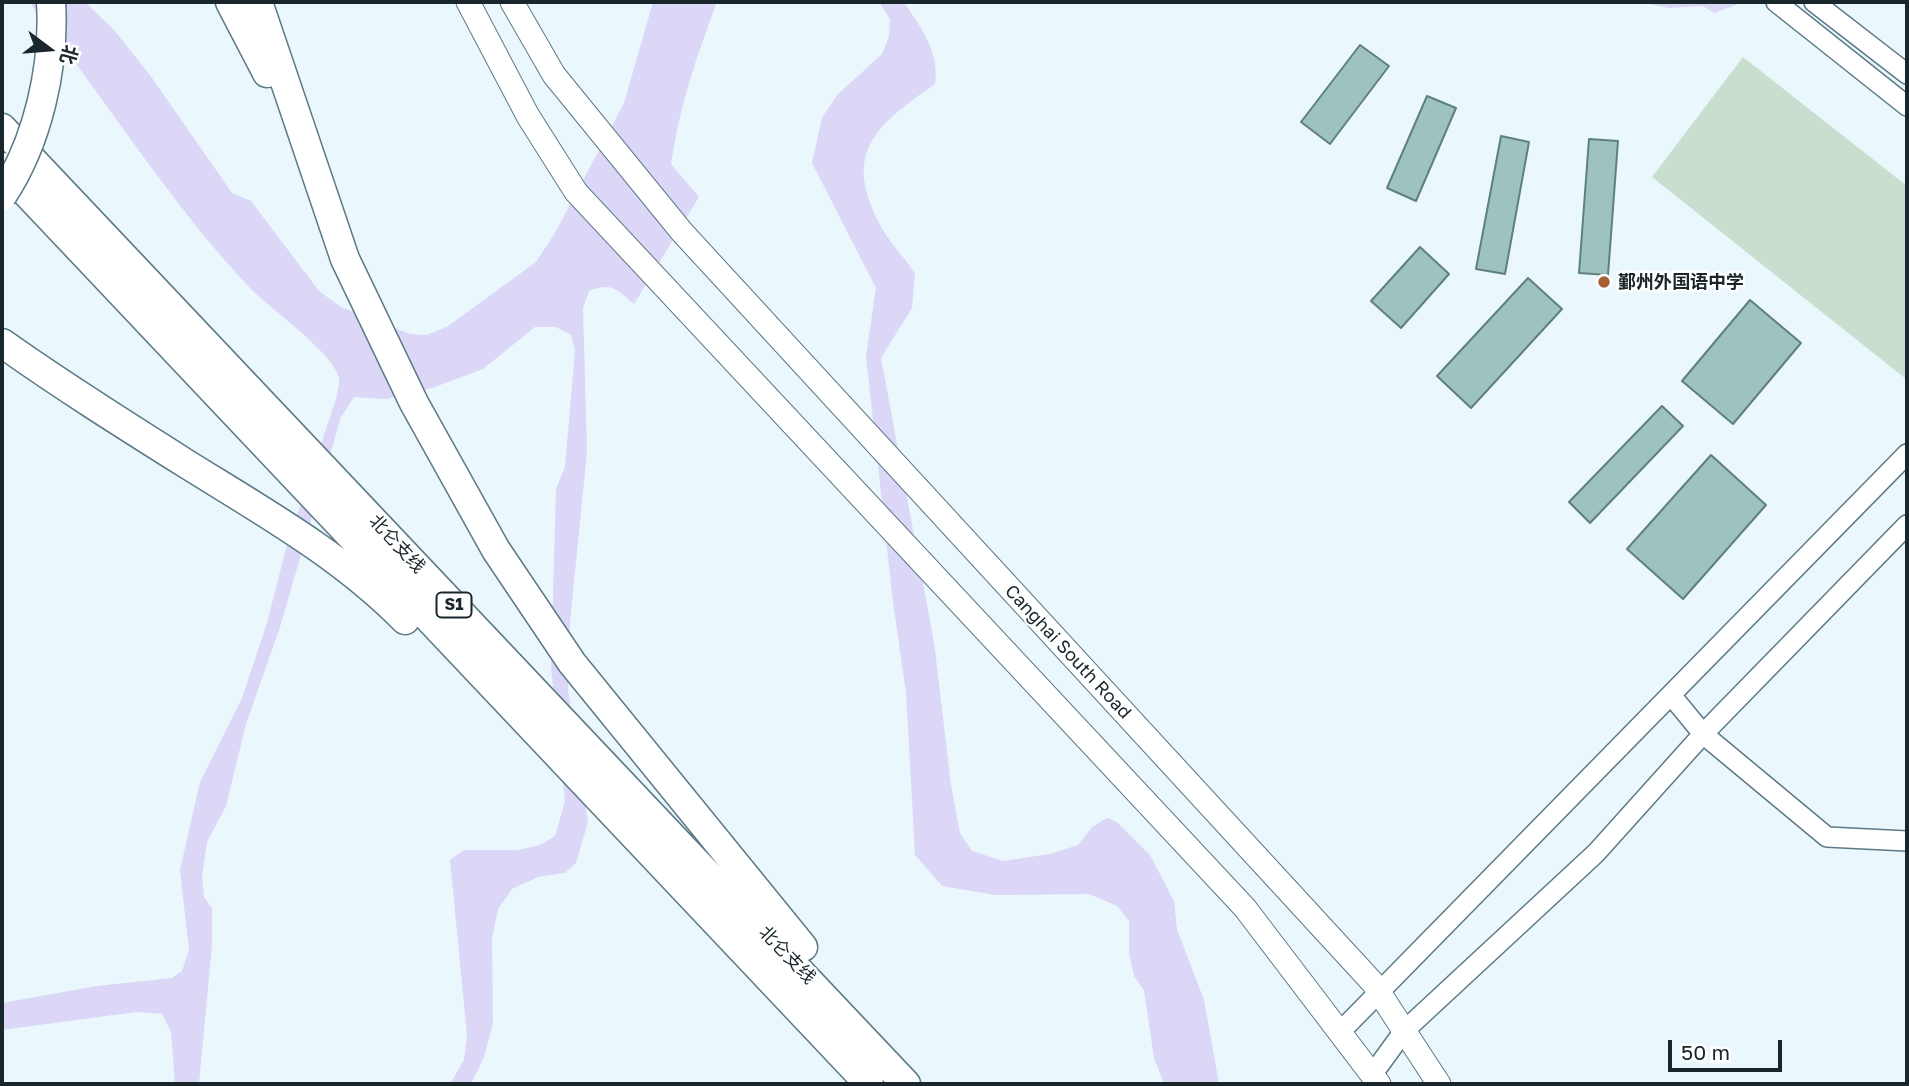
<!DOCTYPE html>
<meta charset="utf-8">
<style>
body{margin:0}
#map{position:relative;width:1909px;height:1086px;overflow:hidden;background:#eaf7fd;font-family:"Golos Text","Noto Sans SC",sans-serif}
canvas{display:block}
.frame{position:absolute;inset:0;border:4px solid #19262b;pointer-events:none}
.north{position:absolute;left:14px;top:14px;width:70px;height:70px;-webkit-text-stroke:5px #fff;paint-order:stroke;rotate:106deg;font-size:19px;font-weight:700;line-height:28px;text-align:center;color:#19262b}
.north::after{content:'';display:block;margin:auto;width:24px;height:32px;background:#19262b;clip-path:polygon(50% 0,100% 100%,50% 72%,0 100%)}
.scale{position:absolute;left:1668px;top:1040px;width:114px;height:32px;box-sizing:border-box;border:4px solid #19262b;border-top:0;padding-left:9px;font-size:21px;line-height:24px;white-space:nowrap;color:#19262b;-webkit-text-stroke:5px #fff;paint-order:stroke}
</style>
<div id="map">
<canvas width="1909" height="1086"></canvas>
<div class="frame"></div>
<div class="north">北</div>
<div class="scale">50 m</div>
</div>
<script>
const ctx = document.querySelector('canvas').getContext('2d');
ctx.lineJoin = 'round';
function fillPath(path, color) {
  ctx.fillStyle = color;
  ctx.fill(path, 'evenodd');
}
function stroke(path, color, width, dash) {
  ctx.strokeStyle = color;
  ctx.lineWidth = width;
  ctx.lineCap = dash ? 'butt' : 'round';
  ctx.setLineDash(dash || []);
  ctx.stroke(path);
}
function write(font, color, halo, rows, align = 'center') {
  ctx.font = font + ' "Golos Text","Noto Sans SC",sans-serif';
  ctx.lineWidth = 5;
  ctx.setLineDash([]);
  ctx.textBaseline = 'middle';
  ctx.strokeStyle = halo;
  ctx.fillStyle = color;
  for (const [text, x, y, turn = 0] of rows) {
    ctx.save();
    ctx.translate(x, y);
    ctx.rotate((+turn || 0) * Math.PI / 180);
    ctx.textAlign = isNaN(turn) ? turn : align;
    if (halo) ctx.strokeText(text, 0, 0);
    ctx.fillText(text, 0, 0);
    ctx.restore();
  }
}
const green = new Path2D(`
 M1743 57 1907 186 1906 379 1652 177Z`);
const water = new Path2D(`
 M29 2H85L114 30 150 75 232 193 251 201 319 291 341 307 410 334 427 335 448 326 536 262 555 233 624 103 653 2H717C697 55 679 107 671 164L699 197 634 304C616 289 612 282 589 291L583 308 587 452 570 622 568 690 588 822 576 863 565 873 538 877 512 889 498 909 492 939 493 1023 484 1057 471 1084H450L464 1060 467 1035 450 860 464 850H518L540 845 555 836 565 801 551 668 556 489 565 467 575 350 571 335 556 327H535L483 369 432 388 386 399 354 397 341 417 280 627 246 724 226 806 207 842 202 877 204 897 212 908V945L199 1084H175L171 1032 162 1014 136 1012 2 1030V1003L97 986 172 978 182 971 189 950 180 870 200 782 242 698 267 623 286 548 336 399C337 393 340 384 339 378 333 352 271 310 250 288 167 200 104 96 29 2Z
 M879 2H904C921 28 940 52 935 84 870 129 840 157 886 235 895 249 907 260 915 274L912 308 881 358 934 642 951 785 960 833 972 851 1003 861 1050 854 1078 845 1092 827 1107 818 1117 822 1150 855 1174 901 1177 929 1204 1000 1219 1084H1164L1154 1058 1144 990 1134 976 1129 953V921L1117 906 1089 894 996 895 942 886 915 855 906 692 893 603 866 356 876 288 812 163 822 118 837 95 882 54 889 36 890 19Z
 M1639 2H1744L1714 13 1703 6 1669 8Z`);
const building = new Path2D(`
 M1360 45 1389 66 1330 144 1301 122Z
 M1427 96 1456 108 1416 201 1387 188Z
 M1501 136 1529 142 1505 274 1476 269Z
 M1589 139 1618 141 1608 275 1579 273Z
 M1420 247 1449 274 1401 328 1371 301Z
 M1528 278 1562 309 1471 408 1437 376Z
 M1750 300 1801 343 1733 424 1682 381Z
 M1662 406 1683 426 1590 523 1569 502Z
 M1711 455 1766 505 1683 599 1627 549Z`);
const minor = new Path2D(`
 M1776 2 1907 106
 M1814 2 1907 74
 M1671 695 1703 734 1827 837 1907 841
 M1340 1032 1907 454
 M1372 1075 1404 1031 1596 853 1703 734 1907 525`);
const major = new Path2D(`
 M468 2 528 116 576 192 1245 908 1379 1084
 M512 2 554 75 682 232 1373 983 1439 1084`);
const highway = new Path2D(`
 M230 2 267 73
 M258 2 345 259 414 403 496 550 572 663 803 947
 M2 128 906 1084
 M2 167 869 1084
 M2 343C61 385 123 424 185 463 262 511 341 555 405 620`);
const highwayBridge = new Path2D(`
 M2 196C38 142 55 66 51 2`);
const markers = [
 [1604,282,7,"#a56131"]
];
const shields = [
 [454,605,35]
];
const shieldNames = [
 ["S1",454,605]
];
const poiNames = [
 ["鄞州外国语中学",1618,282]
];
const streetNames = [
 ["北仑支线",397,544,47],
 ["Canghai South Road",1068,652,47],
 ["北仑支线",787,955,46]
];
fillPath(green, '#c8dfcf');
fillPath(water, '#dcd7f7');
fillPath(building, '#9dc2bf');
stroke(building, '#5e807e', 2);
stroke(minor, '#5c7a86', 22);
stroke(major, '#5c7a86', 25);
stroke(highway, '#5c7a86', 31);
stroke(minor, '#fff', 19);
stroke(major, '#fff', 23);
stroke(highway, '#fff', 28);
stroke(highwayBridge, '#5c7a86', 31, []);
stroke(highwayBridge, '#fff', 28);
for (const [x, y, r, color] of markers) {
  const dot = new Path2D();
  dot.arc(x, y, r, 0, 2 * Math.PI);
  ctx.fillStyle = color;
  ctx.fill(dot);
  stroke(dot, '#fff', 2.5);
}
for (const [x, y, w] of shields) {
  const box = new Path2D();
  box.roundRect(x - w / 2, y - 12.5, w, 25, 5);
  ctx.fillStyle = '#fff';
  ctx.fill(box);
  stroke(box, '#19262b', 2);
}
write('bold 16px', '#19262b', null, shieldNames);
write('bold 18px', '#19262b', '#fff', poiNames, 'left');
write('18px', '#19262b', '#fff', streetNames);
</script>
